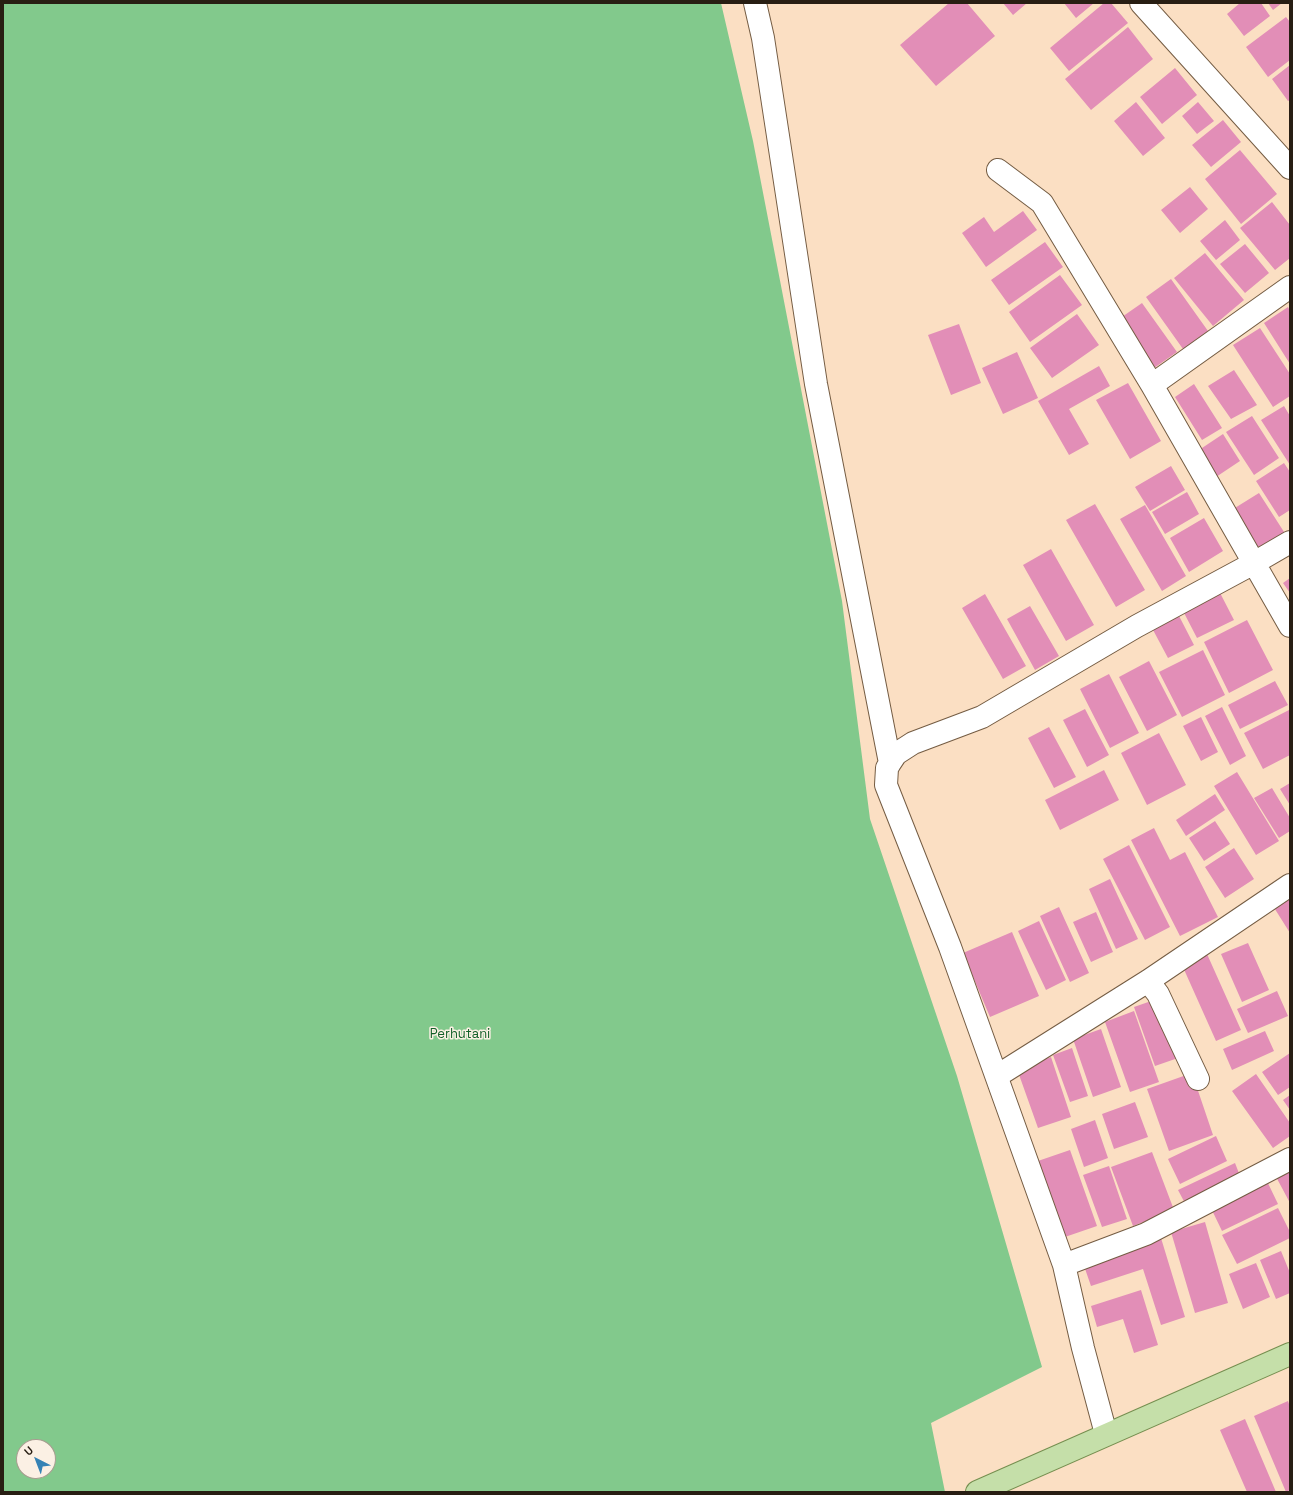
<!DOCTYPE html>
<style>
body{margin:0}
#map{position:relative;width:1293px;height:1495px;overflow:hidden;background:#fbdfc3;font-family:"Space Grotesk",sans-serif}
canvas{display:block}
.frame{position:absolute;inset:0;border:4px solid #281e13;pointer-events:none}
.north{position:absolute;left:16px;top:1439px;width:40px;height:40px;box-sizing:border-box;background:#fbf0e4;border:1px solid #a79c90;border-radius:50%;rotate:318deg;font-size:11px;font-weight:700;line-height:16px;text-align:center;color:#281e13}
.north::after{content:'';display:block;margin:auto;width:14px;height:18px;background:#3582b5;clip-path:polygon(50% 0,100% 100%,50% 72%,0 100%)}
</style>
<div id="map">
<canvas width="1293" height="1495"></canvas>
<div class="frame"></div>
<div class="north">U</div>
</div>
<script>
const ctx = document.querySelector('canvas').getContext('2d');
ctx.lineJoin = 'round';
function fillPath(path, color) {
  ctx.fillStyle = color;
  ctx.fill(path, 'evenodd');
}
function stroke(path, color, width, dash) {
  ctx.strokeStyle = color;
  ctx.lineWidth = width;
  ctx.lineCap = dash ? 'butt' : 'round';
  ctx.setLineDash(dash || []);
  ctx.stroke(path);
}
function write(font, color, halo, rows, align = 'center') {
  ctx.font = font + ' "Space Grotesk",sans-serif';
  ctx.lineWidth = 3;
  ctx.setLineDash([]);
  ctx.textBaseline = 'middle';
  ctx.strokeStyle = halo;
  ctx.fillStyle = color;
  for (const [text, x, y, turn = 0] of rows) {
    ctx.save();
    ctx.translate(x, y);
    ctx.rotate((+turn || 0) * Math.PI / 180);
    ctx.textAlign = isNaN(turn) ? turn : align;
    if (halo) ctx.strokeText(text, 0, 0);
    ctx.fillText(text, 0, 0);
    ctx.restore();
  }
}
const green = new Path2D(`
 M3 3H721L753 141 842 601 870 819 957 1076 1042 1367 931 1423 945 1492H3ZM24 1447H48V1471H24Z`);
const building = new Path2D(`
 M949 3H967L995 36 936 86 900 45Z
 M1003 3H1027L1013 15Z
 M1064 3H1094L1076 18Z
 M1104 3H1111L1128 23 1069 71 1050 48Z
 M1240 3H1261L1270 16 1244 36 1227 14Z
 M1268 3H1282L1273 10Z
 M1286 17 1290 22V60L1268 77 1246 47Z
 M1128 27 1153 59 1091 110 1065 79Z
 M1290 65V100L1288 101 1272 79Z
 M1175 68 1197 95 1162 124 1140 97Z
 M1136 102 1165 138 1143 156 1114 121Z
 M1198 102 1214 121 1197 134 1182 116Z
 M1223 120 1241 142 1211 167 1192 145Z
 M1240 150 1277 194 1241 224 1205 179Z
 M1190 187 1208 209 1180 233 1161 210Z
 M1272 202 1290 225V258L1275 270 1240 228Z
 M1023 211 1037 230 986 267 962 233 984 217 994 232Z
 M1225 220 1240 240 1216 260 1200 241Z
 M1045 242 1063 267 1009 305 991 280Z
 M1245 244 1269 273 1245 293 1220 264Z
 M1205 253 1244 300 1213 326 1174 278Z
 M1060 275 1082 305 1030 342 1009 312Z
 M1171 279 1208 331 1183 349 1146 297Z
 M1142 303 1177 352 1154 368 1119 319Z
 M1288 307 1290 311V364L1264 323Z
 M1077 314 1099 345 1052 378 1030 348Z
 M959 324 981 383 951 395 928 335Z
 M1260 328 1290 374V396L1273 407 1233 345Z
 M1017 352 1038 398 1003 414 982 368Z
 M1099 366 1110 386 1069 409 1089 444 1069 455 1038 401Z
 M1234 370 1257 405 1231 419 1208 386Z
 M1128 383 1161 441 1130 459 1096 400Z
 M1194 384 1222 428 1202 440 1175 397Z
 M1284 406 1290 416V465L1261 420Z
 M1252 416 1279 458 1254 475 1226 432Z
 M1223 434 1240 461 1216 477 1199 450Z
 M1284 463 1290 472V510L1279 517 1256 481Z
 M1171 466 1185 490 1150 511 1135 487Z
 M1187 492 1199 514 1165 534 1152 512Z
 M1259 493 1286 535 1257 553 1230 511Z
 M1095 504 1145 590 1116 607 1066 520Z
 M1145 505 1186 576 1162 591 1120 519Z
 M1204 518 1223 551 1189 572 1170 538Z
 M1051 549 1094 625 1066 641 1023 565Z
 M1290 578V593L1283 583Z
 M1218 589 1234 620 1197 638 1182 609Z
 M985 594 1026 666 1003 679 962 608Z
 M1030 606 1059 656 1035 670 1007 619Z
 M1178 614 1194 645 1168 658 1152 628Z
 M1247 620 1273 670 1229 693 1204 642Z
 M1203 650 1225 695 1182 717 1159 672Z
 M1149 661 1177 715 1147 731 1119 677Z
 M1109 674 1139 733 1110 748 1080 689Z
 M1275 681 1288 705 1240 729 1228 705Z
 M1222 707 1246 756 1230 765 1205 716Z
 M1085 709 1109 755 1087 767 1063 720Z
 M1289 710 1290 755 1263 769 1244 733Z
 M1201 717 1218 752 1201 761 1183 726Z
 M1049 727 1076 777 1054 788 1028 738Z
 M1159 733 1186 785 1147 805 1121 753Z
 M1104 770 1119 800 1060 830 1045 800Z
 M1237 772 1279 841 1256 855 1214 786Z
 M1290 783V805L1280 789Z
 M1272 788 1290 818V831L1279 838 1254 798Z
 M1215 794 1225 810 1186 836 1176 820Z
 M1215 821 1230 844 1204 861 1189 838Z
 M1154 828 1170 860 1185 852 1218 917 1180 936 1131 840Z
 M1129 845 1170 927 1145 940 1103 859Z
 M1234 848 1254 879 1225 898 1205 867Z
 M1110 879 1138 939 1116 949 1089 889Z
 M1290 895V933L1273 906Z
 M1059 907 1089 973 1070 982 1040 916Z
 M1096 912 1113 952 1091 962 1073 922Z
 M1039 921 1066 980 1046 990 1018 931Z
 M1012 932 1039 996 990 1017 963 953Z
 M1248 943 1269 990 1242 1002 1221 954Z
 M1207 954 1241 1030 1216 1041 1182 965Z
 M1277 991 1288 1016 1248 1033 1237 1009Z
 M1157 999 1178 1058 1155 1066 1134 1007Z
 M1134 1011 1159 1082 1130 1092 1105 1022Z
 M1101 1029 1121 1087 1093 1097 1073 1039Z
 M1265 1031 1274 1051 1232 1070 1223 1049Z
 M1072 1048 1088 1096 1070 1102 1053 1055Z
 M1290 1053V1087L1278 1095 1262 1072Z
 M1051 1057 1071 1117 1038 1128 1017 1069Z
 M1192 1073 1213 1135 1169 1151 1147 1089Z
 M1256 1074 1290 1123V1136L1273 1148 1232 1091Z
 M1290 1095V1110L1283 1100Z
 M1135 1102 1148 1137 1114 1149 1102 1114Z
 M1095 1120 1108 1158 1084 1167 1071 1129Z
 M1216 1136 1227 1161 1180 1184 1168 1159Z
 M1070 1150 1097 1226 1062 1238 1035 1162Z
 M1152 1152 1174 1210 1133 1226 1111 1167Z
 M1235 1163 1242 1181 1187 1207 1178 1190Z
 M1290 1164V1203L1274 1173Z
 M1109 1166 1127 1219 1102 1227 1083 1175Z
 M1265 1177 1278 1204 1222 1231 1209 1204Z
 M1278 1208 1290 1232V1238L1237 1264 1222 1235Z
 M1205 1222 1228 1303 1195 1313 1171 1232Z
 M1161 1238 1185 1317 1161 1325 1143 1269 1091 1286 1083 1263Z
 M1281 1251 1290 1273V1293L1276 1299 1260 1260Z
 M1256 1263 1270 1297 1243 1309 1229 1274Z
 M1141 1290 1158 1345 1134 1353 1123 1319 1097 1327 1091 1306Z
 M1288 1401 1290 1407V1490L1286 1492 1254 1416Z
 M1245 1419 1276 1492H1247L1220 1430Z`);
const minor = new Path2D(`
 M755 3 763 38 816 384 890 763
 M1141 3 1290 168
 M998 170 1042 203 1152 385 1290 626
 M1152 385 1290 287
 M1148 981 1158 994 1198 1079
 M997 1076 1148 981 1290 885
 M1064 1265 1146 1234 1290 1159
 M1106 1434 1083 1348 1064 1265 950 947 886 785 887 768 890 763 896 754 913 743 982 717 1137 626 1254 563 1290 542`);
const major = new Path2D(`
 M977 1492 1290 1354`);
const parkNames = [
 ["Perhutani",460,1034]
];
fillPath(green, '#82c98c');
fillPath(building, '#e28eb7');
stroke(minor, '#745c43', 24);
stroke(major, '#758e4f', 24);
stroke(minor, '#fff', 22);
stroke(major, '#c5dfa9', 22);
write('13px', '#126028', '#fbf0e4', parkNames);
</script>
